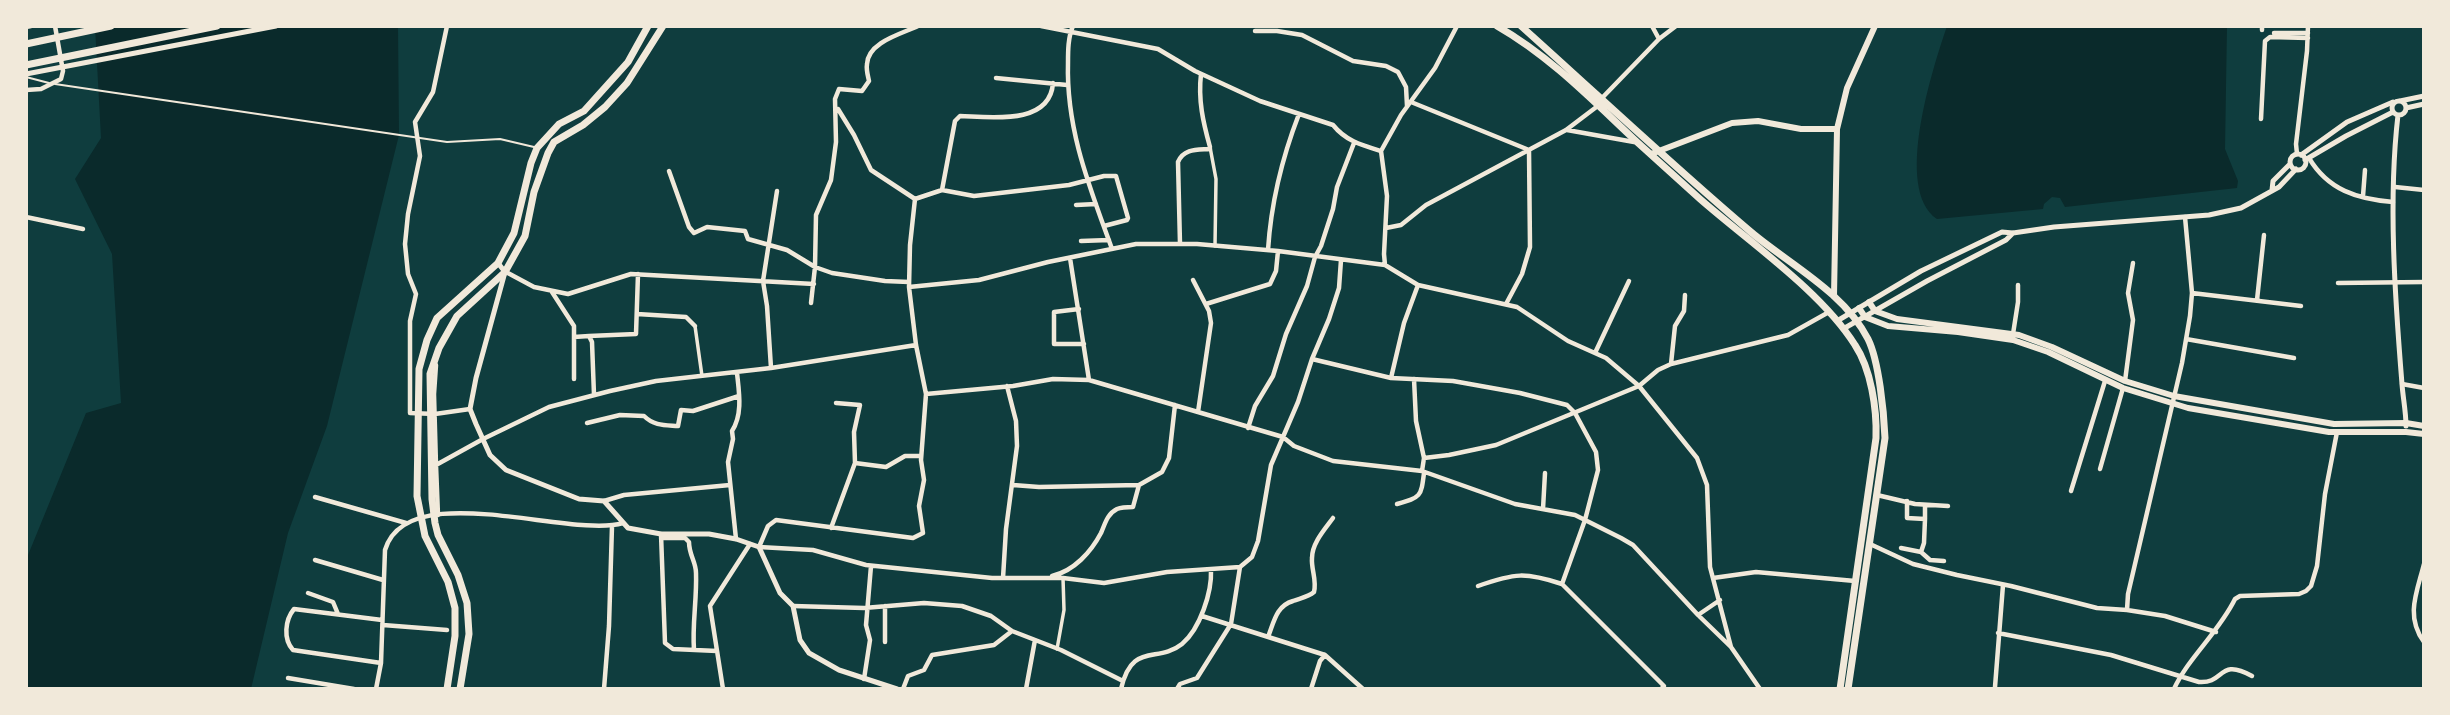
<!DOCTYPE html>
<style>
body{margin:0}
#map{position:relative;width:2450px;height:715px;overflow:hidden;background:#0f3d3e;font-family:"Titillium Web",sans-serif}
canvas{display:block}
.frame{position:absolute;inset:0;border:28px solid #f1e9da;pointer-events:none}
</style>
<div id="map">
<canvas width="2450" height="715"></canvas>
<div class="frame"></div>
</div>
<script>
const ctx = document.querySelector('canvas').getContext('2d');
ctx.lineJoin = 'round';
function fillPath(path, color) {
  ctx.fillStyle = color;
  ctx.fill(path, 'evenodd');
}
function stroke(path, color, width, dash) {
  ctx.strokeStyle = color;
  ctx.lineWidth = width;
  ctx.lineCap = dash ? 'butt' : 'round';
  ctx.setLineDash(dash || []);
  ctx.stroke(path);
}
const water = new Path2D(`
 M95 26H398L399 135 327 426 288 533 251 689H26V560L86 413 121 403 112 254 75 179 101 138Z
 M1947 26H2227L2225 149 2238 181 2237 188 2065 207 2060 198 2052 197 2044 204 2043 209 1937 219C1893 189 1933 68 1947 26Z`);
const service = new Path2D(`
 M26 77 49 83
 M55 84 447 142 500 139 534 147`);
const pedestrian = new Path2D(`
 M1210 147 1216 179 1215 246
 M695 326 702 376
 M1057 649 1064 610 1063 578`);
const minor = new Path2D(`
 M447 26 433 92 415 122 420 156 408 214 405 244 408 274 416 294 410 321V413L435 414 470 409
 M1041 26 1158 49 1195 71 1260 101 1333 125C1346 141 1361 145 1381 151
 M1073 26C1068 37 1068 51 1068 63 1066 130 1090 188 1112 249
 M1652 26 1659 39
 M26 27 31 26
 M2262 30V26
 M1255 31H1277L1302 35 1353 61 1386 66 1398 72 1406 87 1407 106
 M2274 33H2308
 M1201 74C1198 100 1203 122 1210 147
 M996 78 1067 85
 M26 90 41 89 61 79 63 71 55 26
 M1602 98 1659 39 1676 26
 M1411 102 1529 150 1530 247 1522 274 1506 304
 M838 109 854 135 871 170 915 199
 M2261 119 2265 41 2270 37 2308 38
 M1567 130 1634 142
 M1381 151 1401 115 1435 68 1457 26
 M1381 151 1387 196 1384 254 1385 265
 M2297 154 2296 144 2307 51 2308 26
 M2309 158C2328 190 2357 199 2393 202
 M669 171 689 227 694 233 707 227 745 231 748 239 787 250 815 267 832 273 885 281 909 282
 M2395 187 2424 190
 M942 190 955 121 960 116C990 117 1050 126 1053 83
 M2363 196 2365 170
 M915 199 910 245 909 287 916 345 926 394 921 460 924 480 919 506 923 533 913 538 776 520 768 526 759 547 813 550 866 565 992 578H1063L1104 583 1167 572 1240 567 1252 557 1258 541 1271 465 1298 402 1312 359 1329 319 1339 288 1341 260
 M915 199 942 190 974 196 1069 185 1104 176H1116L1128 218 1127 220 1104 226
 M1076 205 1096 204
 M26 217 83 229
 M1386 228 1401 225 1426 205 1566 130 1599 105
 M1081 241 1109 240
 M1180 244 1178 162C1184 148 1198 150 1210 149
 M1268 250C1271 203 1282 158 1299 114
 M1070 258 1089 380
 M506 272 534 287 568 294 631 274 814 284
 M1193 280 1209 311 1211 323 1198 412
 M2338 283 2424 282
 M909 287 979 280 1048 262 1136 244H1197L1278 251 1385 265 1418 285 1517 307 1568 341 1606 358 1639 386 1697 458 1707 485 1710 567 1731 647
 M552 292 574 326V379
 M2192 293 2301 306
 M2257 300 2264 235
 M811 303 815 267 816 215 831 180 836 142 835 99 839 89 862 91 869 81C868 76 866 70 867 64 868 42 901 34 918 26
 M1206 304 1270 284 1276 271 1278 251
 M1079 309 1054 312V344H1084
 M637 314 686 317 695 326
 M2013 334 2018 302V285
 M589 336 636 334 638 274
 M574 337 589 336 592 342 594 395
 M2186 339 2294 358
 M1595 353 1629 281
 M1312 359 1391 378 1453 381 1520 393 1567 405 1575 413 1596 452 1598 470 1585 520 1562 584 1664 686 1661 689
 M1671 364 1675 326 1684 311 1685 295
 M771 368 767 306 763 281 777 191
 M1391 378 1404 323 1418 285
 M1414 379 1416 421 1424 458 1422 471
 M2125 381 2133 320 2128 293 2133 263
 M2402 384 2424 388
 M926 394 1013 386 1053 379 1089 380 1283 437 1294 446 1333 461 1422 471 1515 504 1575 515 1621 538 1633 545 1698 615 1731 647 1760 689
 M836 403 860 405 854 432 855 463 886 467 905 456H921
 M587 423 620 415 644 416C654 426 665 425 678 426L681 410 693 411 739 396
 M1248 428 1255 406 1273 376 1286 334 1307 286 1315 257 1321 246 1333 209 1337 187 1354 143
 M1424 458 1449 455 1496 445 1639 386 1658 370 1671 364 1788 335 1829 312
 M436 465 434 394 436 365
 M2100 469 2123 388
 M1013 485 1039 487 1139 485
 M2071 491 2105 381
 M1877 495 1915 504 1948 506
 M315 497 406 523
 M604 501 624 495 730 485
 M1907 501V518L1925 519V505
 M1397 504C1421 497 1421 497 1424 473
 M1543 509 1545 473
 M438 515 436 465 483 439 549 407 610 391 656 381 771 368 916 345
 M831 528 855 463
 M661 534 665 643 673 649 717 651
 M661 538H685L689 542C689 555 696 562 696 573 697 600 692 624 694 650
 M736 539 728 462 733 439 732 431C743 414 739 392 737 373
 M1870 544 1913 564 1957 575 2011 586 2097 608 2127 610 2165 616 2216 632
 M1901 548 1921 552 1924 543 1925 519
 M1921 552 1930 560 1944 561
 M315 560 383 580
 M2424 564C2417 592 2405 616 2424 642
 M1052 576C1074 571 1091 552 1101 533 1105 524 1107 514 1117 509 1122 507 1127 507 1133 507L1139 485 1162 472 1169 458 1175 405
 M1003 578 1006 529 1017 446 1016 421 1007 386
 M1713 578 1756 572 1855 581
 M1478 586C1515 573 1525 572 1562 584
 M308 593 333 602 338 614
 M793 606 864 608 924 603 962 606 991 616 1012 631 1061 650 1123 681
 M2127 610 2128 594 2182 363 2190 316 2192 293 2185 217
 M1698 615 1720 600
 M1202 616 1325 655 1363 689
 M383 625 447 630
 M1998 633 2111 655 2199 682C2225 684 2218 657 2252 676
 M1268 637C1274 622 1276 606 1293 601 1301 598 1308 597 1314 592 1317 580 1311 569 1312 558 1312 543 1325 529 1333 518
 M885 642V606
 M381 663 293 650C283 639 285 620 294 609L382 620
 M288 678 354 689
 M864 679 870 640 866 625 871 566
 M1995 687 2003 585
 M376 689 381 663 385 550C407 476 570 539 623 523
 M604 689 609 626 612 526
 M723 689 710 606 750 544
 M903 689 908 676 924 670 932 655 994 645 1012 631
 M1026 689 1035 640
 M1121 689C1132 641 1157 664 1182 644 1200 629 1212 592 1211 570
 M1177 689 1180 684 1197 678 1231 624 1240 567
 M1311 689 1320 661 1325 655
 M2174 689C2188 658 2219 632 2235 599L2240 596 2299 594 2306 591 2311 586 2317 566 2325 494 2337 432`);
const tertiary = new Path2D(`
 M26 74 276 26
 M2392 108a7 7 0 1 1 14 0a7 7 0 1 1-14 0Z
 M2400 101 2424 96
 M2406 108 2424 104
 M2398 115C2388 200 2395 298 2402 384 2403 398 2406 412 2406 426
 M2290 162a8 8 0 1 1 16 0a8 8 0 1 1-16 0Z
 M2301 155 2347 122 2393 102
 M2305 160 2346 136 2393 112
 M2272 190 2273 181 2290 164
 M498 263 505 272 476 378 470 409 476 424 490 455 506 470 579 499 604 501 628 528 661 534H709L736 539 759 547 780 593 793 606 800 640 809 653 839 670 897 689
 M1837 321 1921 271 2002 232 2013 233 2054 227 2209 215 2241 208 2279 187 2296 169
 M1843 329 1927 281 2006 240 2013 233`);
const secondary = new Path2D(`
 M1651 154 1732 123 1758 121 1801 129H1837
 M1834 296 1837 129 1847 88 1875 26
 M1869 302 1875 311 1897 319 2019 335 2052 347 2125 381 2174 396 2334 424 2406 423 2424 426
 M1859 308 1865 317 1888 326 1958 332 2013 340 2048 352 2123 388 2188 408 2329 432H2406L2424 434`);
const primary = new Path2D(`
 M1497 26C1551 57 1592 100 1637 142 1658 161 1679 180 1700 199 1749 242 1821 291 1855 345 1871 369 1877 409 1876 438L1840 689
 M1521 26C1598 95 1673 166 1751 232 1790 265 1844 292 1868 339 1879 361 1884 413 1885 438L1848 689
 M447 689 455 636V608L448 582 425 536 417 496 419 369 427 340 437 318 498 263 514 233 531 163 537 148 559 124 584 111 628 62 648 26
 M460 689 469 634 467 603 458 575 438 535 435 523 432 499 430 374 439 348 457 316 505 272 525 236 534 192 548 153 554 142 583 125 605 107 627 83 663 26`);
const trunk = new Path2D(`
 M26 44 111 26
 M26 65 217 26`);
fillPath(water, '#0a2a2b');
stroke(service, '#f1e9da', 2);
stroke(pedestrian, '#f1e9da', 3.5);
stroke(minor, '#f1e9da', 4.5);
stroke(tertiary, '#f1e9da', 5);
stroke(secondary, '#f1e9da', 6);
stroke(primary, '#f1e9da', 7);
stroke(trunk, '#f1e9da', 7);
</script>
